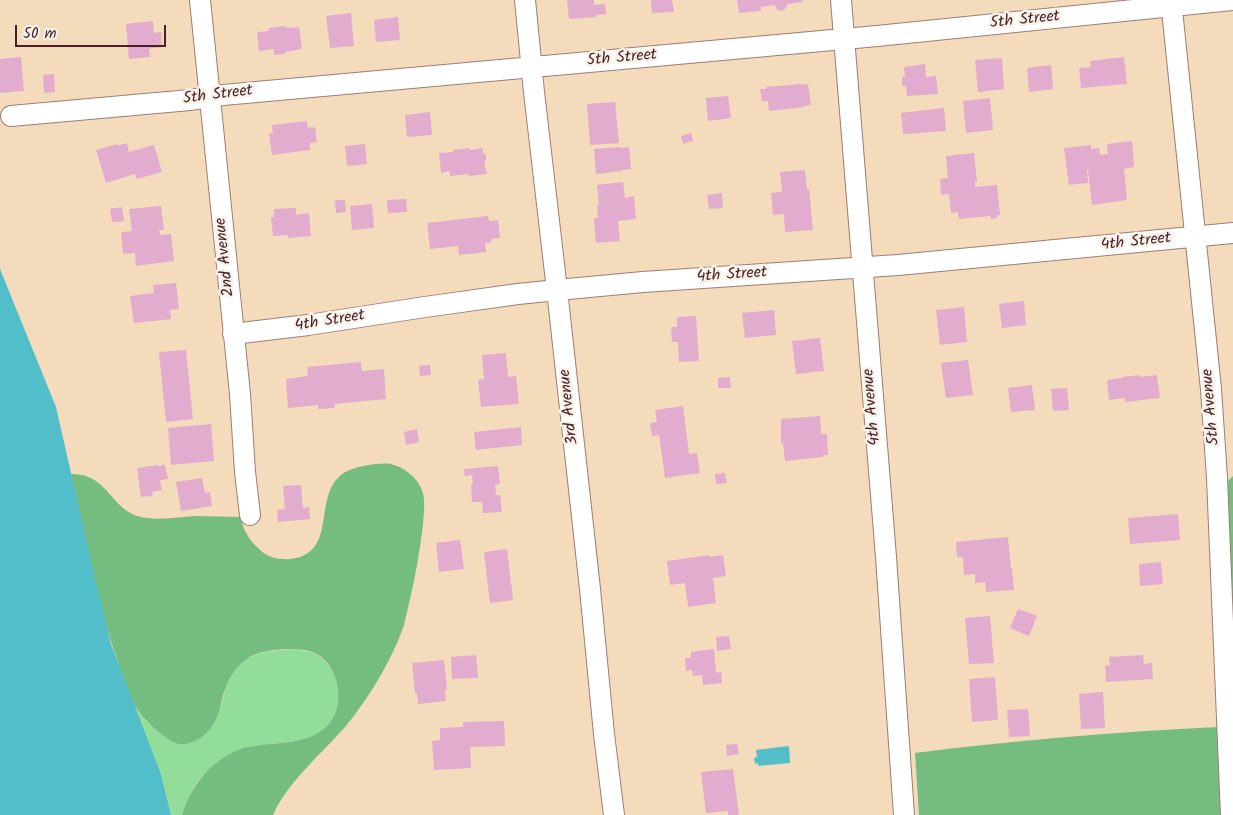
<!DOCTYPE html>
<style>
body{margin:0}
#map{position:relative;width:1233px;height:815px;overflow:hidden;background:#f3dbbc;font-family:Kalam,sans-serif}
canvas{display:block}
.scale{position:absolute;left:15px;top:25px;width:151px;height:22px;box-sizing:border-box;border:2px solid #4a1f2b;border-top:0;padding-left:6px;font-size:15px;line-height:18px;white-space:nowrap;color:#4a1f2b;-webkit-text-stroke:4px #f7f3e8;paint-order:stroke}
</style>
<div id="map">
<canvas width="1233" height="815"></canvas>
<div class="scale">50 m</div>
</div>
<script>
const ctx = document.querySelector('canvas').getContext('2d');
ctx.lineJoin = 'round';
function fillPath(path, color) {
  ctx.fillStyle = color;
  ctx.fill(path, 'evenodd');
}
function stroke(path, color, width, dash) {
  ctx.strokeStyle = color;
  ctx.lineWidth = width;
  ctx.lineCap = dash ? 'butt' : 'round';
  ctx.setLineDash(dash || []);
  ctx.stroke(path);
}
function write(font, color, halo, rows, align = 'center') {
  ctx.font = font + ' Kalam,sans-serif';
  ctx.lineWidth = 5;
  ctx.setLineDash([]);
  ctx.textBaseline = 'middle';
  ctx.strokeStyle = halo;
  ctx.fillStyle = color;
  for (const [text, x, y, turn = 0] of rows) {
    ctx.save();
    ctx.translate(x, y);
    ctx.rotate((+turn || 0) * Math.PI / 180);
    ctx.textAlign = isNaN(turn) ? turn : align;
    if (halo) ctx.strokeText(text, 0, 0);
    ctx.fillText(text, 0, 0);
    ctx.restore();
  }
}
const green = new Path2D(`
 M295 649C304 651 313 651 320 657 344 674 345 712 323 730 307 743 283 742 264 745 261 745 256 745 253 746 246 748 239 754 233 758 224 763 211 769 204 775 194 784 185 803 182 815H171L161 774 134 704C138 709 141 715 145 720 152 728 173 745 184 744 187 744 191 742 194 741 205 736 211 730 216 720 225 701 222 685 238 667 252 651 275 650 295 649Z`);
const forest = new Path2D(`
 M375 464C380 464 386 463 390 464 405 467 419 479 423 493 425 503 424 514 423 524 420 549 416 574 410 599 408 607 406 616 404 625 392 660 369 698 345 727 321 754 287 783 273 815H182C190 786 214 757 244 748 274 740 319 749 335 714 344 692 335 658 309 651 293 647 265 649 250 657 238 664 229 677 225 690 223 694 222 699 221 704 218 719 211 733 197 740 191 743 185 745 179 744 162 739 142 718 134 704 128 692 124 678 119 665 97 604 85 538 71 474 108 473 110 510 141 517 158 521 178 517 195 516 210 516 226 517 241 517 242 529 250 541 259 549 268 558 279 560 291 559 336 553 315 503 337 479 346 468 362 466 375 464Z
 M1233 476V632L1227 487 1229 480Z
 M1218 727 1221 815H919L915 753C1016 740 1117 732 1218 727Z`);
const water = new Path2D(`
 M0 269 56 407 94 574 111 644 161 774 171 815H0Z
 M789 746 790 763 758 766V763L755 764 754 758 757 757 756 750Z`);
const building = new Path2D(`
 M567 0H594V5L605 4 606 14 596 15V17L569 19Z
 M651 0H672L674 12 652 13Z
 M737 0H802L803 2 787 4V6L784 10 779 11 776 8 775 5 761 7V11L739 13Z
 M351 13 354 46 330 48 326 16Z
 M398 17 400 40 376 42 374 20Z
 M153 21 154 33 161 32 162 47 149 49 150 57 129 59 126 24Z
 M285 26 286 28 299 27 302 49 285 52V54L274 55V49L259 51 257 32 269 31V28Z
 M21 57 24 91 0 93V59Z
 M1124 57 1127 84 1081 88 1079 68 1091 67 1090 61Z
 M1002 58 1004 89 978 92 975 60Z
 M925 64 926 77 936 76 938 94 907 96 906 86H902V77H905L904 67Z
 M1051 65 1053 89 1029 92 1027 68Z
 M54 74 55 92 44 93 43 75Z
 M801 84V85L808 84 811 105 803 106 804 107 769 111 768 101H762L760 89H766V87Z
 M728 96 731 118 708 121 706 98Z
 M990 98 993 130 966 133 963 101Z
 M615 102 619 143 590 145 587 104Z
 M944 108 946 131 903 134 901 113Z
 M430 112 432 135 407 137 405 115Z
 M307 121 308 128 315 127 317 142 310 143V150L272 155 269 133H273L272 125Z
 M691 133 693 141 683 144 681 136Z
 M1132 141 1134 167 1124 169 1127 200 1092 205 1088 170H1087L1088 183 1069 185 1064 148 1091 145V149L1099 148 1100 155 1108 154 1107 144Z
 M127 143 129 152 154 145 162 172 137 179 135 174 106 183 96 150 117 144V146Z
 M365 144 367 164 347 166 345 146Z
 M620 147V148L629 147 631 169 622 170V171L596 174 594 149Z
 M470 148V150L483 148V153L486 154V160L484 162 487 174 469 176V174L450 176V171L441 173 439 153 453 152V150Z
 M974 153 977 181H975V187L997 185 1000 215H997V218L991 219 990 216 959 219 958 212 951 213 949 194 941 195 940 179 948 178 946 156Z
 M805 170 807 189H809L813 230 785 232 784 214 773 215 771 193 782 192 780 172Z
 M623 182 625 198 634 196 636 219 618 221 620 241 596 243 594 218H598L597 205H599L597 185Z
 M722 193 723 208 709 209 707 195Z
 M406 199 407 212 388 213 387 200Z
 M335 200H345L346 212 336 213Z
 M372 204 374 228 352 230 350 206Z
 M161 206 164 230H159L160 235 171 234 174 261 136 266 135 253 123 254 121 232 132 231 129 209Z
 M122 207 124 221 112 222 110 209Z
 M296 208V215L309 213 311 236 288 238V235L273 236 271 217H274V209Z
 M488 216 489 221 498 220 500 238 491 239V243H485L486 252 459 255 458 246 430 249 427 223Z
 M176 283 179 309 170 310 171 319 134 323 130 296 154 293 153 285Z
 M1024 301 1026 325 1002 328 999 304Z
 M964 307 967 342 940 345 936 310Z
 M774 310 776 335 745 338 742 313Z
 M696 316 699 361 679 362 678 342H672L671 327H677V317Z
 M820 338 824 371 796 374 792 341Z
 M186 350 193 419 166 422 159 352Z
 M506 353 508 377 516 376 519 404 481 407 478 380 484 379 482 355Z
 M968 360 973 395 946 398 941 363Z
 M361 362 362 371 384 369 386 399 334 404 335 408 318 409V405L288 408 286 379 308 376 307 367Z
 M430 365 431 375 420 376 419 366Z
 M1139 375 1140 377 1157 375 1160 398 1125 402V398L1109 400 1107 380 1122 378V377Z
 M730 377 731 388H718V378Z
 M1032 385 1035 410 1011 412 1008 388Z
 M1067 388 1069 410 1053 411 1051 389Z
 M683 406 689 454 697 453 700 473 665 478 659 435 652 436 650 423 657 422 655 410Z
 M820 416 821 434H827L828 455H823V457L785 461 783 443 781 444V419Z
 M211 424 214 461 171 465 168 428Z
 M521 427 522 445 476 450 474 432Z
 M417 429 419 442 406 445 404 432Z
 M158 465V466L165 465 168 479 160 480 162 490 152 492 153 496 141 497 137 468Z
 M498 466 500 484 495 485 496 495H500L502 512 483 513 482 502H472L471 485 473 484 472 475 465 476 464 469Z
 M725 473 727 483 716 484 715 474Z
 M202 478 205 493 210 492 212 506 181 511 176 482Z
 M301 485 303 508 309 507 310 519 278 522 277 510 285 509 283 486Z
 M1178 514 1180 540 1130 544 1128 518Z
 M1008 537 1011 569 1012 568 1014 590 986 592 985 582 975 583V574L964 575 963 557H957L956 542Z
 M460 540 464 569 439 572 436 543Z
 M507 549 513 600 490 603 484 552Z
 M710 555V557L723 555 726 576 713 578 716 603 688 607 685 583 670 585 667 561Z
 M1161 562 1163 584 1140 586 1139 564Z
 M1018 609 1037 616 1029 636 1010 628Z
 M990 616 994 663 969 664 965 618Z
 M729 636 731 649 717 651 716 637Z
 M714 649 716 673 721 672 722 683 703 685 702 675 693 676 692 670 686 671 685 658H691V652Z
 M476 655 478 678 452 679 451 657Z
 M1143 655 1144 664 1152 663 1153 679 1106 682 1105 666 1110 665 1109 657Z
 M444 660 447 690H445L446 701 418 704 417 693H415L412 663Z
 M995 677 998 720 972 722 969 679Z
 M1103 692 1105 728 1081 729 1079 694Z
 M1028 709 1030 736 1009 737 1007 710Z
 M504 721 505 746 470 747 471 768 434 770 432 741 440 740V728L463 727V722Z
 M737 744 739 754 727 756 726 745Z
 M733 769 739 815H728V811L706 813 701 772Z`);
const street = new Path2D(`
 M200 0 240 394 245 472 250 515
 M525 0 534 92 557 290 590 589 604 734 614 815
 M841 0 886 557 904 815
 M1171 0 1211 389 1217 478 1231 815
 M11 116 190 100 223 95C441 76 659 56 877 36 996 25 1114 11 1232 0
 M233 334 308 325 425 307 518 294 557 290 643 282 898 265 1233 233`);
const streetNames = [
 ["5th Street",1025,21,-6],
 ["5th Street",622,59,-5],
 ["5th Street",218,96,-7],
 ["4th Street",1136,243,-6],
 ["2nd Avenue",226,257,-96],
 ["4th Street",732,276,-4],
 ["4th Street",330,322,-9],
 ["3rd Avenue",570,407,-96],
 ["4th Avenue",873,407,-95],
 ["5th Avenue",1212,407,-95]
];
fillPath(green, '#92dd99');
fillPath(forest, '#75bc81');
fillPath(water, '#51beca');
fillPath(building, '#e2accf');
stroke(street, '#9e7d74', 22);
stroke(street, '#fff', 20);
write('16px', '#4a1f2b', '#f7f3e8', streetNames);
</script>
